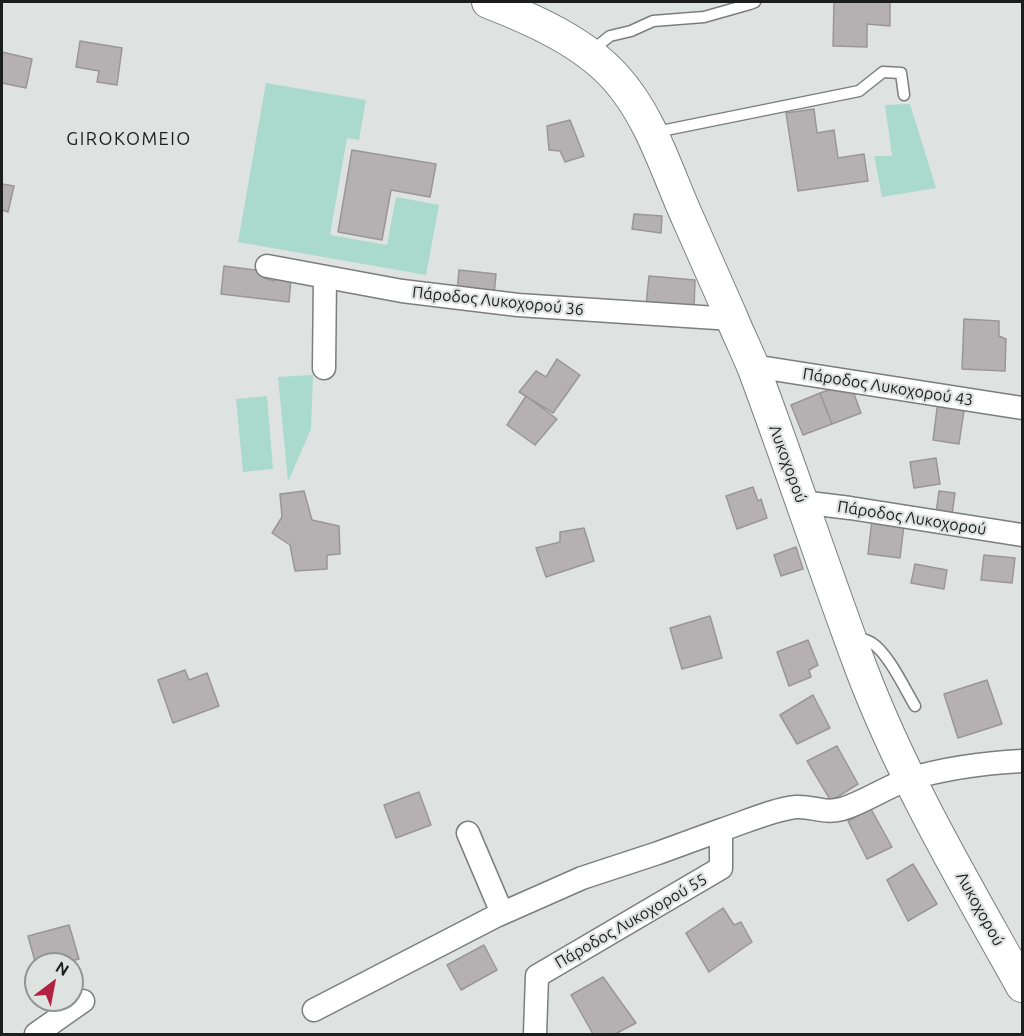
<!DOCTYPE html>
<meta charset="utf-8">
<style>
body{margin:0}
#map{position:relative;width:1024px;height:1036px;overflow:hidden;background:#dee3e1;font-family:Ubuntu,sans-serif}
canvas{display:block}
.frame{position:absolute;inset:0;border:3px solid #1c1e1d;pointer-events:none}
.north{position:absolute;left:24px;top:952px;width:60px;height:60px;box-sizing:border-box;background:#dee3e1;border:2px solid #909493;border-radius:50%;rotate:32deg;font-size:16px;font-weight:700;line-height:24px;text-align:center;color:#1c1e1d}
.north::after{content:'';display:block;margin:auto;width:21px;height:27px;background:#b32140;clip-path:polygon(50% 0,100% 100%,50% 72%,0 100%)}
</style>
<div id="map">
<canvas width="1024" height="1036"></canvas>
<div class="frame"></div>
<div class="north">N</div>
</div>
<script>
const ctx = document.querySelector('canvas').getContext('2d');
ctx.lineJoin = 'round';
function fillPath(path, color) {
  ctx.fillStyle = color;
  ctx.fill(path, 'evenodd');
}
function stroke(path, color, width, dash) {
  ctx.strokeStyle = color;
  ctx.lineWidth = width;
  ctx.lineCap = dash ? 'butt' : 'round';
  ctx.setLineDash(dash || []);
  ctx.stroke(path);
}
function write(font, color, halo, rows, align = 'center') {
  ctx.font = font + ' Ubuntu,sans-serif';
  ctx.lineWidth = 4.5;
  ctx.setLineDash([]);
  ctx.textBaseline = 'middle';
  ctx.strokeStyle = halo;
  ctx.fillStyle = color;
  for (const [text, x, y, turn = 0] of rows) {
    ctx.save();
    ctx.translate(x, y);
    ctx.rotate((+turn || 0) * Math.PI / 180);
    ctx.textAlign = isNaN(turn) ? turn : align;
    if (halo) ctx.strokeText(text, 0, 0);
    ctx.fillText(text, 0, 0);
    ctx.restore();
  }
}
const green = new Path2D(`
 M266 83 366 100 359 140 347 138 330 235 387 245 396 197 439 205 426 275 238 242Z
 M910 104 936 188 882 197 874 156H892L885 105Z
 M313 375 311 429 288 482 278 377Z
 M267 396 273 469 243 472 236 399Z`);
const building = new Path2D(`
 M834 2H890V26L867 24V47L833 46Z
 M80 41 122 48 117 85 97 82 99 71 76 67Z
 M2 52 32 59 26 88 2 83Z
 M814 109 817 133 834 130 838 158 864 154 868 181 798 191 786 113Z
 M570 120 584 156 565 162 560 151 549 150 547 126Z
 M352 150 436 164 430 197 391 190 382 240 338 232Z
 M2 184 14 186 8 212 2 210Z
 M634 214 662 216 661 233 632 229Z
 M224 266 263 271 264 278 274 281 275 276 291 279 289 302 221 294Z
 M459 270 496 274 494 295 457 291Z
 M649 276 695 280 694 310 646 305Z
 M964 319 999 321V336L1006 339 1005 371 962 369Z
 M557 359 580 375 553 413 519 392 536 371 546 377Z
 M850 383 861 413 832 424 820 393Z
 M820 393 832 424 803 435 791 405Z
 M526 396 557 419 535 445 507 425Z
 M938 401 965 404 959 444 933 440Z
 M936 458 940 484 914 488 910 462Z
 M753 487 758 501 761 499 767 518 737 529 726 496Z
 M304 491 312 520 339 526 340 554 327 555V569L295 571 290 545 272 533 282 517 280 494Z
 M939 491 955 493 952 515 936 513Z
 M872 520 904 525 900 558 868 554Z
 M584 528 594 561 546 577 536 548 560 542V532Z
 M796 547 803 569 781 576 774 555Z
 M984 555 1015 558 1012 583 981 580Z
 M915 564 947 570 944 589 911 583Z
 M710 616 722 658 682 669 670 628Z
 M808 640 818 665 809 670 811 677 789 686 777 652Z
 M185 670 189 680 207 673 219 706 173 723 158 680Z
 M987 680 1002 724 958 738 944 694Z
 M813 695 830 728 797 744 780 715Z
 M837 746 858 784 831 801 807 761Z
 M419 792 431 825 396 838 384 805Z
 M871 809 892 847 867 859 848 821Z
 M913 864 937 904 908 921 887 880Z
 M723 908 734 925 741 922 752 942 709 972 686 933Z
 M69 925 79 959 60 964 36 965 28 936Z
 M484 945 497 970 461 990 447 965Z
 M603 977 636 1023 615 1034H593L571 995Z`);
const lane = new Path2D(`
 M591 51 610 36 631 31 653 21 704 17 750 4 755 2
 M656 132 859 91 883 72 901 73 904 95
 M854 639C861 638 866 639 872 643 888 653 905 689 915 706`);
const street = new Path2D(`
 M267 266 402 291 518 305 732 319
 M753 366 1022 408
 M324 368 325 277
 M801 502 850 508 1022 535
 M468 833 502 913
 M314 1010 496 916 582 878 658 853 721 830
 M36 1034 83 1001
 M535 1034 537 976 721 868V830C743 823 774 809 796 807 814 806 822 814 842 809 865 802 886 787 909 779 946 768 984 763 1022 761`);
const secondary = new Path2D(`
 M488 2C532 19 584 42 616 78 652 118 667 173 689 221 703 253 717 285 731 316 738 334 747 351 754 369 791 468 824 569 861 668 903 779 964 882 1022 986`);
const streetNames = [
 ["Πάροδος Λυκοχορού 36",498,301,6],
 ["Πάροδος Λυκοχορού 43",888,387,9],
 ["Λυκοχορού",788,464,70],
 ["Πάροδος Λυκοχορού",912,518,9],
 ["Λυκοχορού",980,909,61],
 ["Πάροδος Λυκοχορού 55",631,921,-30]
];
const neighbourhoodNames = [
 ["GIROKOMEIO",129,139]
];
fillPath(green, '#a9dacd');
fillPath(building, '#b5b0b1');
stroke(building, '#9b9696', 1.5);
stroke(lane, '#7a7f7d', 13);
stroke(street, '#7a7f7d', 25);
stroke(secondary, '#7a7f7d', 34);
stroke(lane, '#fff', 10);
stroke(street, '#fff', 22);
stroke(secondary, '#fff', 32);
write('16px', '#1c1e1d', '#dee3e1', streetNames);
ctx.letterSpacing = '1.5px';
write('18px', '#1c1e1d', '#dee3e1', neighbourhoodNames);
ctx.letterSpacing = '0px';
</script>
